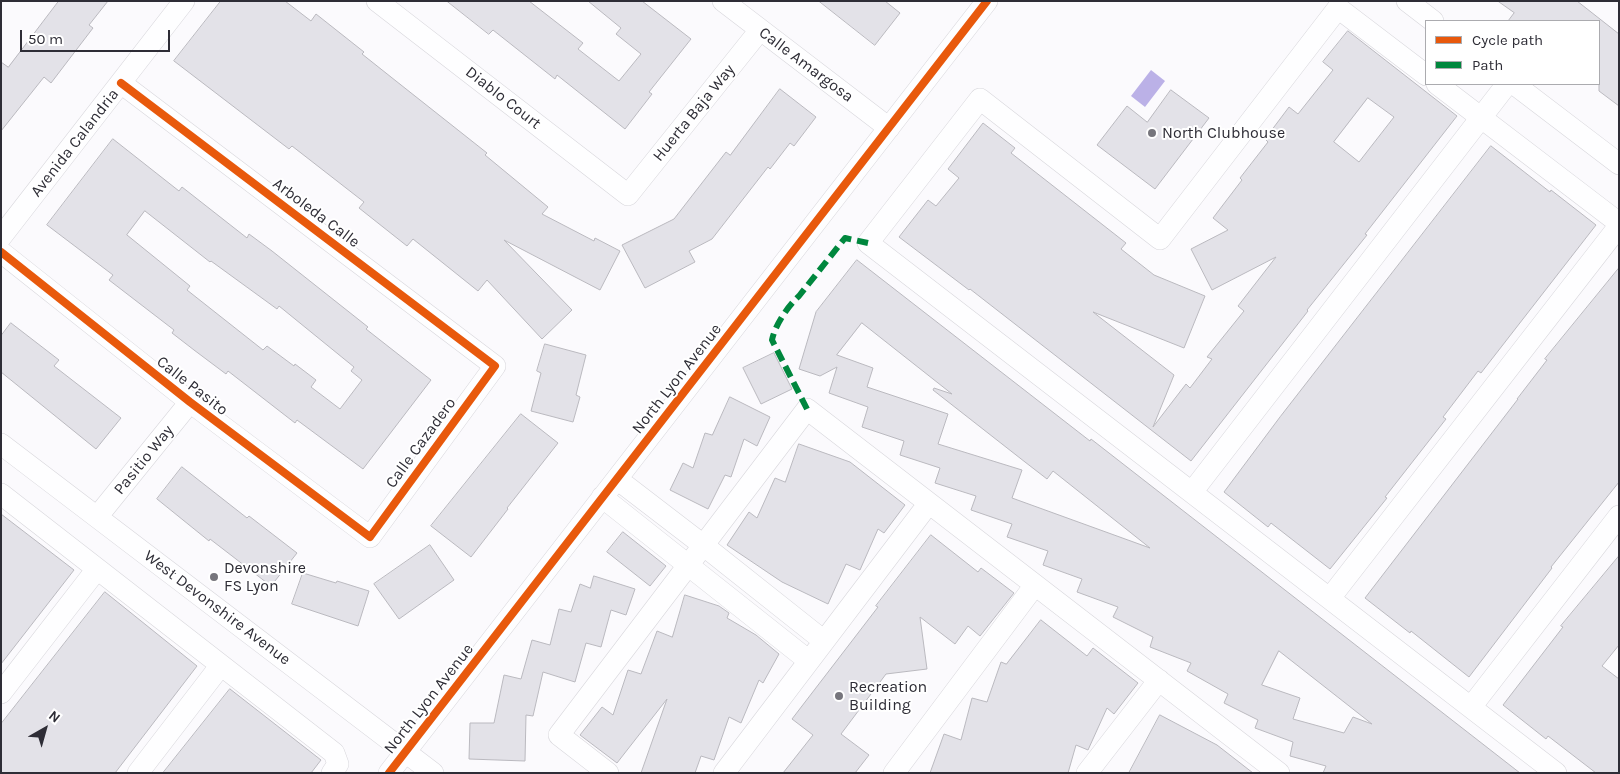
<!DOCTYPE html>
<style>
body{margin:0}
#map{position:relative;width:1620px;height:774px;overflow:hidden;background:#fbfafd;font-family:Karla,sans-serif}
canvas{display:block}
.frame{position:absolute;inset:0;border:2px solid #2e2d36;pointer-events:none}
.legend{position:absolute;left:1425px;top:20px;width:175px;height:65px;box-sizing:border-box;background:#fff;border:1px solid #ababaf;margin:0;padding:6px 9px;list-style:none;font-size:15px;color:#2e2d36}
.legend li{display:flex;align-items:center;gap:10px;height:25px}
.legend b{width:25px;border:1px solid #ababaf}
.north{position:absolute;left:20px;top:704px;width:50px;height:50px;-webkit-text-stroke:4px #fff;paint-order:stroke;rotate:38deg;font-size:14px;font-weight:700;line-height:20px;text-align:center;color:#2e2d36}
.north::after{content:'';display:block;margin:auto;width:18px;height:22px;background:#2e2d36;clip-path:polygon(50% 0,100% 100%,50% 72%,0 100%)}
.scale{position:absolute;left:20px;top:30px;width:150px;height:22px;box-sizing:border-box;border:2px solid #2e2d36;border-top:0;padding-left:6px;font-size:15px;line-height:18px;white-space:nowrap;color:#2e2d36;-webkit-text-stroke:4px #fff;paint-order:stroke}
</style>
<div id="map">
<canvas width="1620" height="774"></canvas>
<div class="frame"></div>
<ul class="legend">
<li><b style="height:6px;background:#e8590c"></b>Cycle path</li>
<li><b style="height:6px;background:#00873e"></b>Path</li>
</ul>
<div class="north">N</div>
<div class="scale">50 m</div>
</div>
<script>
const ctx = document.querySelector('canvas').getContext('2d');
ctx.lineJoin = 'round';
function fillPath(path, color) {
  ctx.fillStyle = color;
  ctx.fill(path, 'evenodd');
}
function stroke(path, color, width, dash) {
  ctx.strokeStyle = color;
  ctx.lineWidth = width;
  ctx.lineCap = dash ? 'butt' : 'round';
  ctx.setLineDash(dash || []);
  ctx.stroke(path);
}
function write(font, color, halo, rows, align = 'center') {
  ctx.font = font + ' Karla,sans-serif';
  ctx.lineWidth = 4;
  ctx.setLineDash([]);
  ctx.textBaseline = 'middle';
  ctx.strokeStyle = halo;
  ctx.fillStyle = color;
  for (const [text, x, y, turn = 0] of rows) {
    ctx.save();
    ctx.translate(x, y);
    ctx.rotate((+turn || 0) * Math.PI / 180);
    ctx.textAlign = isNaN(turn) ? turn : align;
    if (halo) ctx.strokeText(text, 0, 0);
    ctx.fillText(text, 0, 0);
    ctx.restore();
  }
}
const water = new Path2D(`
 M1151 70 1165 81 1145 107 1131 96Z`);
const building = new Path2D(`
 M59 1H108L89 25 93 28 51 83 44 77 1 131V62L8 67Z
 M221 1H285L311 21 316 14 364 52 362 54 396 81 487 153 485 155 548 207 542 214 594 241 595 238 620 251 600 290 504 240 572 310 542 339 487 280 478 291 413 239 407 246 359 208 364 202 292 146 289 149 174 61Z
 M447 1H529L583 43 578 49 619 81 641 54 616 34 621 28 588 1H642L691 39 649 92 652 94 625 129 557 75 555 79 493 30 489 34Z
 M819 1H885L900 13 875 45Z
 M1498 1H1577L1619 34V106L1599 91V21H1508L1514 13Z
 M1348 31 1457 116 1365 234 1367 235 1307 310 1308 311 1191 461 970 289 969 290 899 237 928 200 936 206 959 178 948 169 983 123 1015 148 1011 153 1126 243 1121 249 1154 275 1205 296 1184 348 1093 312 1174 375 1153 427 1186 384 1190 388 1212 359 1207 357 1244 311 1238 306 1276 257 1212 290 1191 249 1228 230 1213 218 1242 180 1240 178 1268 142 1265 139 1289 107 1298 114 1333 70 1323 62ZM1368 98 1394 117 1359 162 1334 142Z
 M780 89 816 117 794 146 790 143 770 169 768 167 712 239 689 251 695 262 645 288 622 245 674 219 726 152 730 155Z
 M1171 90 1209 118 1155 189 1097 145 1127 106 1147 122Z
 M113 139 179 191 182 187 247 238 249 234 272 251 368 327 366 329 431 380 363 469 297 420 295 423 228 371 226 374 194 350 172 333 174 330 109 280 113 275 47 225ZM145 211 210 262 211 261 277 309 279 306 354 367 351 371 362 380 340 409 311 387 316 380 295 364 294 366 267 346 263 350 187 290 190 286 127 235Z
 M1491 146 1550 192 1551 190 1596 225 1481 373 1478 371 1443 417 1446 419 1385 497 1387 498 1330 569 1271 523 1268 527 1224 492 1280 417Z
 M857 260 1090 441 1091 439 1520 773H1323L1326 766 1290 756 1293 742 1255 728 1258 720 1224 703 1228 694 1187 671 1191 663 1150 647 1153 637 1113 617 1118 607 1077 592 1082 579 1043 565 1048 551 1007 537 1012 524 971 510 976 496 935 483 940 468 900 455 904 441 862 427 868 407 829 393 837 367 820 376 799 369 816 312ZM862 323 952 394 934 388 933 390 1025 462 1047 479 1053 471 1150 548 1012 498 1022 470 938 444 948 414 867 387 873 368 837 355ZM1279 651 1330 691 1372 724 1353 717 1344 733 1293 719 1300 698 1262 685Z
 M1619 268V482L1551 567 1552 568 1469 677 1411 631 1410 633 1365 598 1518 399H1517L1547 360 1545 359Z
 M11 323 59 360 54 366 121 418 96 449 1 372V336Z
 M545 344 586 355 576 395 580 397 573 422 531 411 541 373 537 371Z
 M774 353 792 389 761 404 743 368Z
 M730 397 770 417 757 446 744 439 731 477 725 475 708 509 670 490 683 463 693 468 705 433 712 435Z
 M521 414 558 443 507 508 508 509 471 557 431 526Z
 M799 444 850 462 905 505 884 533 878 529 860 570 846 564 828 604 782 582 727 545 749 512 757 518 775 478 785 482Z
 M182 467 247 518 249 516 297 553 271 586 210 539 209 541 157 499Z
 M1 514 74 570 1 664Z
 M623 532 666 566 650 586 607 552Z
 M931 535 978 572 981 568 1014 593 980 636 968 626 955 644 920 617 927 669 886 674 841 734 869 755 855 773H783L813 735 792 719 878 607 876 606Z
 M430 545 454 580 399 619 374 584Z
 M1619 556V645L1602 666 1619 679V773H1596L1548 736 1546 739 1503 705 1563 627 1561 626Z
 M303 573 336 583 337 581 369 591 358 626 292 604Z
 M594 576 635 589 626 615 611 610 601 647 586 643 575 682 543 672 533 716 526 715 525 761 469 759 470 723H494L504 675 521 679 532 640 550 645 559 609 571 612 580 584 590 588Z
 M105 592 197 666 115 773H1V724Z
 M685 595 719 606 729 613 727 618 756 635 779 654 763 683 759 680 741 723 729 717 714 760 701 756 695 773H641L667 699 617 763 580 735 602 707 613 715 628 670 641 674 657 631 672 637Z
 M1041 620 1087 656 1093 648 1138 683 1114 714 1107 708 1088 750 1076 745 1068 773H930L944 734 961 740 972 698 987 702 1001 662 1006 664Z
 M230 689 321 760 311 773H163Z
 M1160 715 1217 745 1253 773H1129Z`);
const minor = new Path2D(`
 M377 1 628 195 760 30
 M723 1 889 128
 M1407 1 1433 21
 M1426 75 1338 8 1160 239 980 99 868 243 1556 773
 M1437 84 1619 223
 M1514 84 1619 164
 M1 237 184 1
 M1 252 190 402 370 537 495 366 121 83
 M1 444 433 773
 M617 479 703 545 824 641
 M1192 492 1507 84
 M1 494 334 753 338 764 332 773
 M602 497 809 661
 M97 517 190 402
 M1330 598 1619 226
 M1 693 97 569
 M1471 707 1619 516
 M138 773 221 665
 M389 773 987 1
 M608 773 559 735 807 409 1279 773
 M724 773 929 503
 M894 773 1035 585
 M1087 773 1159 680`);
const quiet = new Path2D(`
 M807 409 772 340C775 325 788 306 799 296L845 238 868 243`);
const cycleway = new Path2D(`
 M1 252 190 402 370 537 495 366 121 83
 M389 773 987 1`);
const markers = [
 [1152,133,5,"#76757c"],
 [214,577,5,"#76757c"],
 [839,696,5,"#76757c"]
];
const streetNames = [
 ["Calle Amargosa",806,65,37],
 ["Diablo Court",503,98,38],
 ["Huerta Baja Way",694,113,-51],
 ["Avenida Calandria",75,143,-52],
 ["Arboleda Calle",316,213,37],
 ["North Lyon Avenue",677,379,-52],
 ["Calle Pasito",192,386,38],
 ["Calle Cazadero",421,443,-54],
 ["Pasitio Way",144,460,-51],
 ["West Devonshire Avenue",217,608,37],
 ["North Lyon Avenue",429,699,-52]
];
const poiNames = [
 ["North Clubhouse",1162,133],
 ["Devonshire",224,568],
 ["FS Lyon",224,586],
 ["Recreation",849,687],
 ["Building",849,705]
];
fillPath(water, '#bbb1e7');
fillPath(building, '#e3e2e8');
stroke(building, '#bab9bf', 1);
stroke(minor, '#d7d6db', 22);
stroke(minor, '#fefeff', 21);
stroke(quiet, '#00873e', 6, [12, 6]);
stroke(cycleway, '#e8590c', 8);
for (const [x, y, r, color] of markers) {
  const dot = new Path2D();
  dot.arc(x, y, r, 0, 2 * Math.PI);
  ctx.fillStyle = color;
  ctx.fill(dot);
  stroke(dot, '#fff', 2);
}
write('16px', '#2e2d36', '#fff', streetNames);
write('16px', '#2e2d36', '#fff', poiNames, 'left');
</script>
